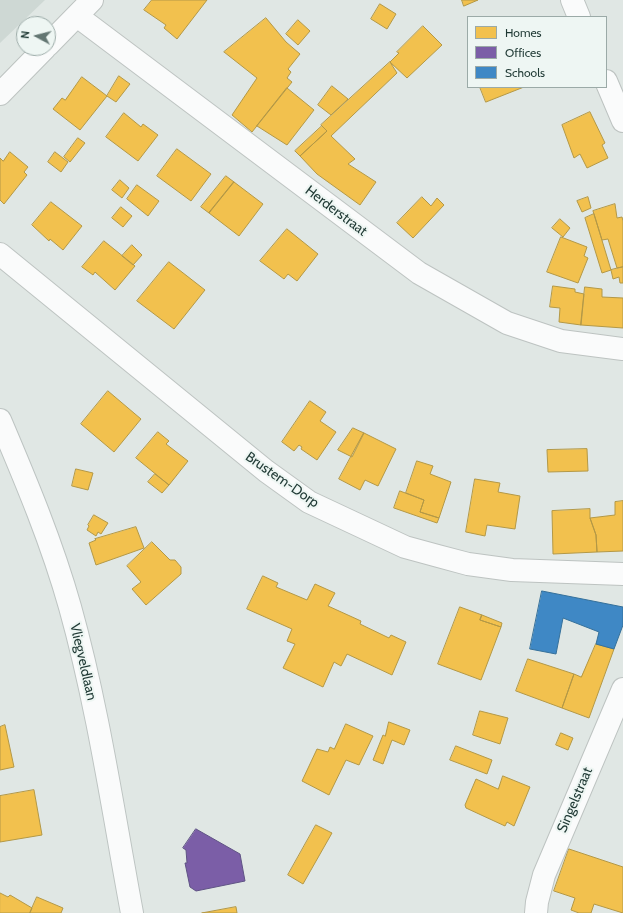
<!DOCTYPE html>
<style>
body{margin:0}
#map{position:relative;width:623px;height:913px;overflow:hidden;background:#e0e7e4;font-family:Cabin,sans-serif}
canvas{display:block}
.legend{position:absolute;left:467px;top:16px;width:140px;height:72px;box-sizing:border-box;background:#eef6f3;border:1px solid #9baaa7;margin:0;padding:5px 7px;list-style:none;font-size:12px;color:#1f3934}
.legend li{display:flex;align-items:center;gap:8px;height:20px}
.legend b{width:20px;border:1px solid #9baaa7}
.north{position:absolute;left:16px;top:16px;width:40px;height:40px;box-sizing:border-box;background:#eef6f3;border:1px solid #9baaa7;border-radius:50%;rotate:277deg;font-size:11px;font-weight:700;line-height:16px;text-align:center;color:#1f3934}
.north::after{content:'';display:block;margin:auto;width:14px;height:18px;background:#637672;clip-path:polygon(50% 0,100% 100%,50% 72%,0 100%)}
</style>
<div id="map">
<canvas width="623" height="913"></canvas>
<ul class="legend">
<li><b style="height:11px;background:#f2c14e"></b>Homes</li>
<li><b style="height:11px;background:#7b5ea7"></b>Offices</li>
<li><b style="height:11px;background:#3f88c5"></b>Schools</li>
</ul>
<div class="north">N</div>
</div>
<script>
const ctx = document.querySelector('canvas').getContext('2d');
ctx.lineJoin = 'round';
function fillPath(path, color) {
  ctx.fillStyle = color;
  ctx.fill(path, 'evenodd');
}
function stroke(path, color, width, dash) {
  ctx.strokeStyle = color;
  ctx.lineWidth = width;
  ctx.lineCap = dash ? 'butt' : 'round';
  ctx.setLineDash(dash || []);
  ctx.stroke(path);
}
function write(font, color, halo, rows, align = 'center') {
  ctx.font = font + ' Cabin,sans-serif';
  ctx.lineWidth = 4;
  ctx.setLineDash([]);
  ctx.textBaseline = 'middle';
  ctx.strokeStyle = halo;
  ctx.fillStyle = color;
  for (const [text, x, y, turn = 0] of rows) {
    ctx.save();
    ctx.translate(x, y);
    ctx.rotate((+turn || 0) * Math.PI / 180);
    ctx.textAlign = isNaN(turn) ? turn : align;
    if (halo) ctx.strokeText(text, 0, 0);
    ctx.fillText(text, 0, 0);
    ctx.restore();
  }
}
const built = new Path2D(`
 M0 0H45L0 43Z`);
const homes = new Path2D(`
 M152 0H207L177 39 164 28 166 25 144 10Z
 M462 0H478L464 6Z
 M380 4 396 14 387 29 371 19Z
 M266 18 286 42 300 54 288 69 291 72 287 78 292 82 252 132 232 115 257 78 224 52Z
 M298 20 310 31 298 45 286 34Z
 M423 26 442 45 407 78 390 62 399 53 397 52Z
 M390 62 397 73 331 136 355 159 348 164 376 182 360 205 317 174 300 156 327 131 321 125Z
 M119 76 130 84 116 102 107 96Z
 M82 77 107 96 80 130 53 109 62 98 65 100Z
 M332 86 348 99 331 115 318 105Z
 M480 87H524L486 102Z
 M287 88 314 110 287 145 257 126Z
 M590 112 605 143 602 145 608 158 587 168 580 154 574 158 562 125Z
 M124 113 141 127 143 124 158 135 138 161 106 137Z
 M322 126 327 131 300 156 295 151Z
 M78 138 85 143 70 162 64 157Z
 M177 149 211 174 191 201 157 176Z
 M10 152 28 167 24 172 27 175 4 204 0 200V158L3 161Z
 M55 152 68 162 61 172 48 162Z
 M226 176 234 182 209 213 201 207Z
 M120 180 129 188 122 198 112 190Z
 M234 182 263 204 239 236 209 213Z
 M137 185 159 201 148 216 127 199Z
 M422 197 431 206 437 198 444 205 413 238 397 223Z
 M588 197 591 208 582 212 577 201Z
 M51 202 82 226 63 250 50 239 49 241 32 225Z
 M615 204 617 218 622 217 623 221V267L617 268 608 239 602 240 593 211Z
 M121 207 132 216 123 227 112 218Z
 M594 214 611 270 602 273 585 218Z
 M560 219 570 228 563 237 552 228Z
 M287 229 318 254 297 281 288 274 284 279 260 261Z
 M561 237 587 247 584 256 588 258 578 283 547 272Z
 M104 241 135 266 115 290 95 272 93 275 82 267Z
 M132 245 142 255 133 265 122 256Z
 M169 262 205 290 174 329 137 301Z
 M623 267V283H620L619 277 613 279 611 270Z
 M553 286 575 289V292L584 294 581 325 559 322 560 308 550 307Z
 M585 287 602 289V297L623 298V328L581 325Z
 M108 391 141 419 114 452 81 424Z
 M310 401 326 412 320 421 336 432 317 460 301 449 302 447 299 445 294 451 282 442Z
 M353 428 364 433 352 457 338 450Z
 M158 432 169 441 166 444 188 461 169 485 136 458Z
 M364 433 396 449 378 486 365 480 360 490 339 479Z
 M587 449 588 471 548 472 547 450Z
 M417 461 433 466 430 474 451 482 439 518 420 512 424 500 406 493Z
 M76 469 93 473 88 490 72 486Z
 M155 474 169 485 162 493 148 482Z
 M475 479 500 483 498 492 520 496 515 529 487 525 485 536 466 532Z
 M400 491 424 500 420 512 439 518 437 523 394 508Z
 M623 501V551L597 552 596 535 590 518 615 515V502Z
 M590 509V518L596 535 597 552 553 554 552 511Z
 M94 515 108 523 101 534 98 532 96 536 87 530 89 526 88 525Z
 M136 527 144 548 96 565 89 543 96 540 95 539Z
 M152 542 170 560H175L181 567V574L146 605 132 589 141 582 127 566Z
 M263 576 278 583 276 587 307 600 315 584 335 593 328 606 361 621 360 624 389 638 391 635 406 642 392 675 347 654 341 666 334 662 323 687 283 668 295 644 287 641 292 629 247 609Z
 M460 607 482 615 480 620 501 627 481 680 438 664Z
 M482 615 502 623 501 627 480 620Z
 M596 644 614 649 589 718 562 708 574 674 581 677Z
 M528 659 574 674 562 708 516 691Z
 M480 711 508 718 500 744 473 735Z
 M389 722 410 730 404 745 392 740 383 764 373 760 383 735 385 736Z
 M346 724 373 736 359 765 346 760 329 795 302 781 317 749 328 752 330 747 334 749Z
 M5 725 14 767 0 770V727Z
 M561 733 573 738 568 750 556 745Z
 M456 746 492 760 487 774 450 760Z
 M503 776 530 787 514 826 507 822 505 826 466 808 465 805 476 779 498 789Z
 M34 790 42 835 0 842V796Z
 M316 825 332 833 303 884 288 875Z
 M569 849 623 867V913L594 904 591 913H579L571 910 575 898 554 891Z
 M0 893 8 897 10 895 32 908 30 913H0Z
 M37 897 63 908 61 913H30Z
 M236 907 237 913H202Z`);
const offices = new Path2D(`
 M196 829 240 854 245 881 196 891 190 887 185 863H187L186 850 183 848Z`);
const schools = new Path2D(`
 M542 591 623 607V625L614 649 596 644 599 632 563 618 556 654 530 649Z`);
const street = new Path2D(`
 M572 0 579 17
 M77 16 419 273 507 323 561 341 623 349
 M48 45 92 0
 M606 81 623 121
 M0 94 45 48
 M0 254 266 471 309 502 405 547 438 556 468 564 512 570 623 574
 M536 913 537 902 544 875 623 689`);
const secondary = new Path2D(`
 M0 420C26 481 52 543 70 607 98 707 113 811 132 913`);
const streetNames = [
 ["Herderstraat",336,211,37],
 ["Brustem-Dorp",282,480,35],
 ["Vliegveldlaan",83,662,77],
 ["Singelstraat",575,800,-67]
];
fillPath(built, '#ced8d4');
fillPath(homes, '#f2c14e');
stroke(homes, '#b39846', 1);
fillPath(offices, '#7b5ea7');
stroke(offices, '#5f5384', 1);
fillPath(schools, '#3f88c5');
stroke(schools, '#35709a', 1);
stroke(street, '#bdc3c1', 24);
stroke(secondary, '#bdc4c2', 24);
stroke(street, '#fafbfb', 22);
stroke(secondary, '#fafbfb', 22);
write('14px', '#1f3934', '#eef6f3', streetNames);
</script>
